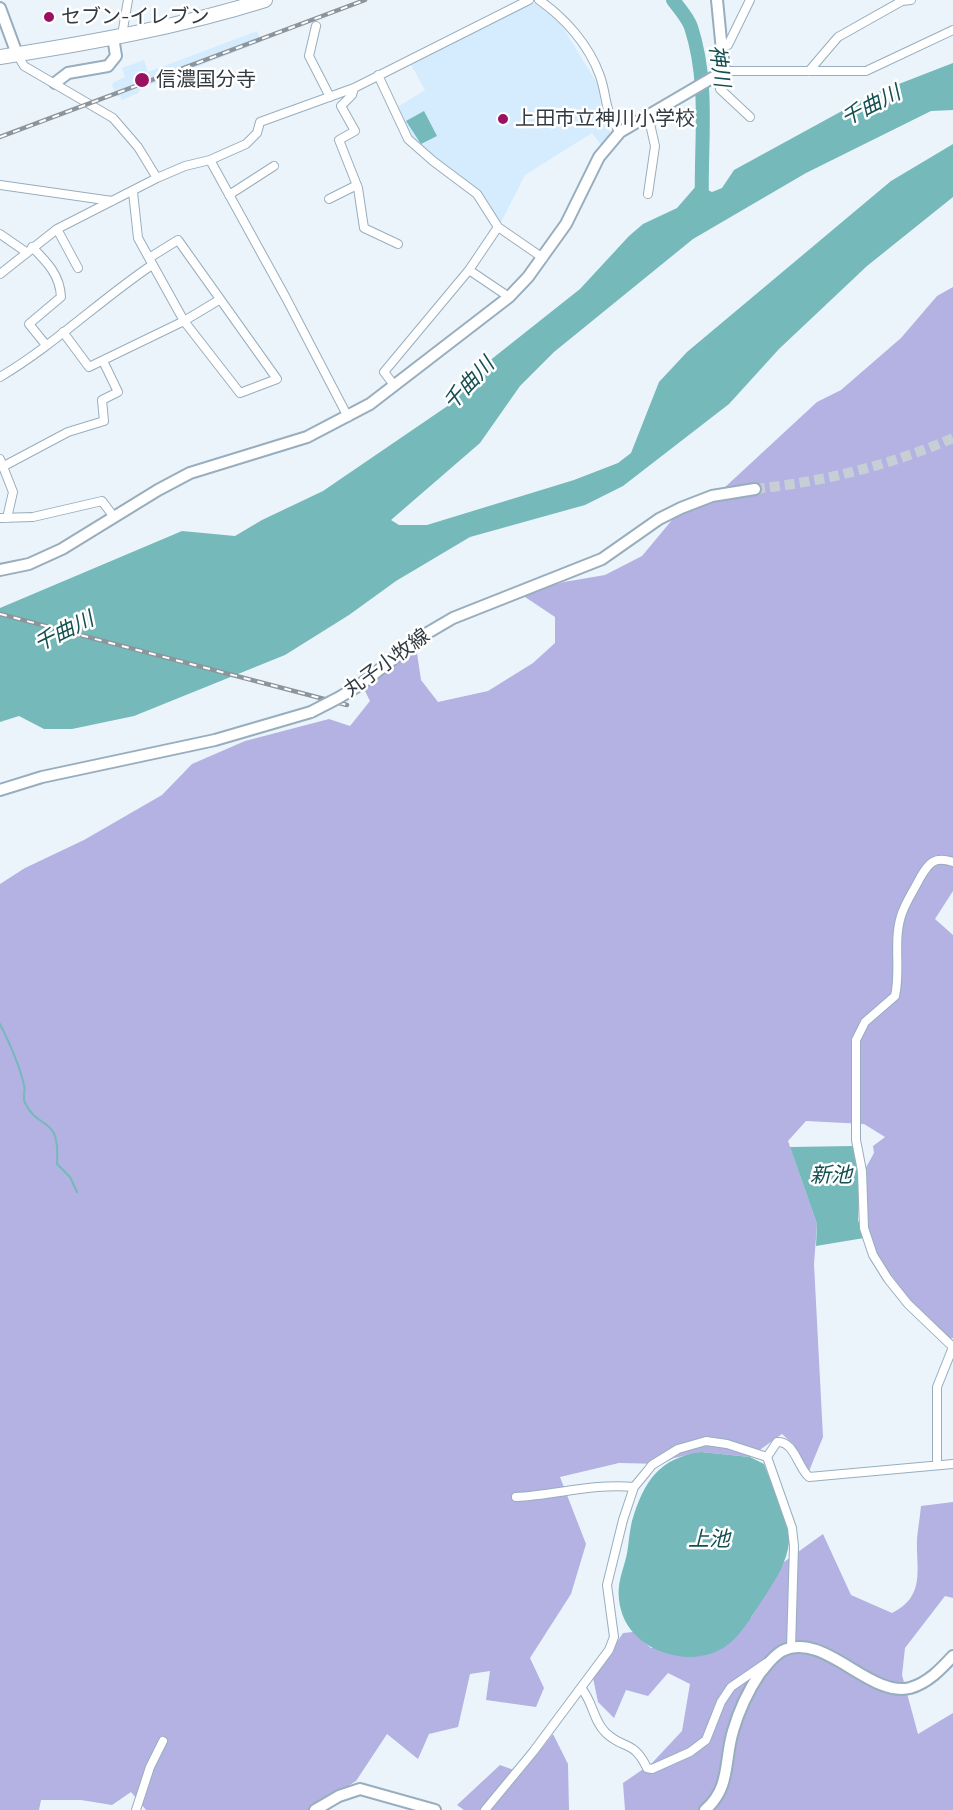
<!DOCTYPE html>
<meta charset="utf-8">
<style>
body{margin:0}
canvas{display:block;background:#ebf4fb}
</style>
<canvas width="953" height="1810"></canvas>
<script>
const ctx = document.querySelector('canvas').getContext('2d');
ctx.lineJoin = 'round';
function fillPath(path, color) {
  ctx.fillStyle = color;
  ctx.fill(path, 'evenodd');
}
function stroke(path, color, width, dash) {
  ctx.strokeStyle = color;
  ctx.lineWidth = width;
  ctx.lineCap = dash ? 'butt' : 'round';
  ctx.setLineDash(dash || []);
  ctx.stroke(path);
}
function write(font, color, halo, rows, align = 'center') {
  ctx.font = font + ' Raleway,"Noto Sans JP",sans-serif';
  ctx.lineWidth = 5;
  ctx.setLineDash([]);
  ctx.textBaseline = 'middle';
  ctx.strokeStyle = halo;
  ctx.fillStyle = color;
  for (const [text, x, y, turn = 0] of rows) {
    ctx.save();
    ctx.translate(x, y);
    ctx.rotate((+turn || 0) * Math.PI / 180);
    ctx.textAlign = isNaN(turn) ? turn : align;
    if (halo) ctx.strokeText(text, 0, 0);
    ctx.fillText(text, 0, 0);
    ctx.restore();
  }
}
const built = new Path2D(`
 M534 3 559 21 598 85 602 112 611 135 602 146 592 133 525 175 500 224 479 192 433 159 411 138 396 108 425 90 410 63Z
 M257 31 261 42 142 88 138 93 122 100 120 96 117 97 112 85 114 82 125 77 122 68 144 60 148 72Z`);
const forest = new Path2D(`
 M953 287V891L935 919 953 935V1338H947L910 1301 876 1254 866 1227 864 1171 874 1153 873 1146 885 1137 864 1124 806 1121 788 1141 817 1224 814 1264 823 1437 809 1471 793 1444 782 1434 750 1457 701 1452 674 1458 662 1464 619 1463 560 1477 586 1544 571 1594 530 1658 544 1688 536 1707 486 1700 490 1671 470 1674 458 1727 429 1734 418 1759 387 1734 356 1781 310 1810H146L131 1792 112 1805 81 1800H41L39 1810H0V884L25 868 84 840 162 795 192 764 245 741 329 719 350 726 370 701 364 689 416 646 421 680 438 702 488 691 533 663 555 643V617L522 595 564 582 605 575 642 556 677 514 694 501 723 489 817 402 841 390 901 338 937 296Z
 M953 1502V1598L945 1596 905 1648 902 1675 918 1734 953 1713V1810H625L623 1783 652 1763 682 1731 690 1684 668 1673 648 1696 626 1690 614 1718 598 1702 593 1678 623 1633 633 1632 651 1648 751 1618 784 1562 823 1534 851 1595 892 1613C926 1596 916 1570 917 1539 918 1528 920 1517 921 1506Z
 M553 1734 568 1764 569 1810H464L457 1805 500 1765 522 1773Z`);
const water = new Path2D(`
 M953 63V110L931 111 806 173 693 239 554 352 520 386 480 443 391 520 399 525H427L574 480 618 463 631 453 659 382 687 352 891 181 953 144V197L867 266 779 349 729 404 623 486 585 505 470 537 396 581 349 615 285 655 134 716 72 729H44L19 716 0 722V608L182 531 235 536 262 520 323 491 449 405 469 377 580 289 629 236 643 224 677 208 697 185 712 192 722 188 734 170 873 94Z
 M424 111 437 136 421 144 406 121Z
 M854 1146 860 1171 858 1220 864 1238 816 1246 817 1224 790 1147Z
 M701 1452 750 1457 764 1464C771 1484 791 1521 789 1542 787 1562 776 1579 765 1596 755 1611 744 1631 730 1643 696 1672 632 1653 621 1610 614 1582 625 1571 628 1547 629 1538 630 1530 632 1521 644 1481 659 1458 701 1452Z`);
const stream = new Path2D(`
 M0 1024C10 1044 19 1063 24 1085 26 1091 22 1097 25 1103 40 1133 60 1113 57 1164L70 1177 77 1192`);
const river = new Path2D(`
 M673 0C679 8 688 18 691 27 710 85 700 145 702 204`);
const secondaryTunnel = new Path2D(`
 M755 489C822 482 891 465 953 438`);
const street = new Path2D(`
 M539 0C565 18 589 45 600 76 608 99 603 109 620 132
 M316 26 309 56 330 97
 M122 35 128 0
 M722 46 728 45 750 0
 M17 54 24 66 113 118 138 147 157 178
 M724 71H866L953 30
 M809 71 838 37 902 1 911 0
 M719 73 720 89 750 117
 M378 75 408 139 433 161 477 194 498 227
 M354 88 352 95 341 106 355 131 339 140 358 188 364 228 398 244
 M648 115 655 146 648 194
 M210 160 286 298 348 417
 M0 185 112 201
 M133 192 138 238 149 258
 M229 195 274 166
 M329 199 357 185
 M57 229 78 268
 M0 234 26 252
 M178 240 277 379 240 393 184 321 149 258Z
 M32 247C47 262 60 275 61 297L29 324 46 345
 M469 270 498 227 543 258
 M0 274 57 229 157 178 185 166 210 160 246 144 257 133 260 122 354 88 529 0
 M63 332 89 367 184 321 219 300
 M0 377C54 345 100 300 152 265
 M394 385 384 372 469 270 509 297
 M0 459 13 492 7 518
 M4 466 68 432 104 421 102 400 118 392 103 361
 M0 518 33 517 102 501 114 517
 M953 862C935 856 929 862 920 878 914 890 905 903 901 916 893 942 901 971 895 996L865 1022 856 1040V1140L862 1171 864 1228 873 1255 888 1279 908 1304 953 1347
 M767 1457 777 1442C794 1440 798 1468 809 1477L953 1464
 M767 1457 792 1528 794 1546 791 1648
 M937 1465V1387L953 1347
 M516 1497C556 1495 593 1483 634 1487
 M581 1688C593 1701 593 1721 606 1733 624 1750 634 1740 647 1768L652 1769 690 1752 706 1740 721 1702 731 1687 766 1663
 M136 1810 150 1767 163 1741
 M485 1810 533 1752 609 1650 614 1637 607 1585 623 1520 634 1487 644 1475 652 1465 678 1449 706 1441 727 1444 767 1457`);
const secondary = new Path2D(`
 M0 8 17 54
 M55 83 68 73 108 66 116 56 113 37
 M0 570 29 564 62 549 158 490 190 473 307 437 370 404 509 297 528 277 566 224 599 157 620 132 724 71 717 0
 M340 697 361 684 424 635 453 618 602 559 659 519 681 508 712 496 755 489
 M0 790 42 777 215 740 311 712
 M315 1810 339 1796 360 1789 435 1810
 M705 1810C731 1788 724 1760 733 1731 739 1710 748 1691 760 1673 767 1665 773 1656 782 1651 824 1630 869 1698 910 1688 928 1683 941 1669 953 1656`);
const highway = new Path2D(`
 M0 57C89 43 179 27 265 0`);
const rail = new Path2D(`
 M0 137 365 0
 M0 614 347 705`);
const secondaryBridge = new Path2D(`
 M311 712 340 697`);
const markers = [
 [49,17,6,"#9b1162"],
 [142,80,8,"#9b1162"],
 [503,119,6,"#9b1162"]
];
const poiNames = [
 ["セブン-イレブン",61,17],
 ["信濃国分寺",156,80],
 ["上田市立神川小学校",515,119]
];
const streetNames = [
 ["丸子小牧線",387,663,-36]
];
const waterNames = [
 ["神川",719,66,82],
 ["千曲川",871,106,-27],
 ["千曲川",469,384,-47],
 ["千曲川",64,632,-26],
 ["新池",831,1176],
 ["上池",709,1540]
];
fillPath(built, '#d4ecfe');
fillPath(forest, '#b3b2e3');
fillPath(water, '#75b9ba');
stroke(stream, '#75b9ba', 2);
stroke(river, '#75b9ba', 14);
stroke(secondaryTunnel, '#c6cfd6', 10, [10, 5]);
stroke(street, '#98aebe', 10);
stroke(secondary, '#98aebe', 14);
stroke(highway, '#98aebe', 16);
stroke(street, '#fff', 8);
stroke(secondary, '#fff', 10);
stroke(highway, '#fff', 14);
stroke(rail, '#8c959c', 4.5);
stroke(rail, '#fff', 2, [7]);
stroke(secondaryBridge, '#98aebe', 14, []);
stroke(secondaryBridge, '#fff', 10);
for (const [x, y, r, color] of markers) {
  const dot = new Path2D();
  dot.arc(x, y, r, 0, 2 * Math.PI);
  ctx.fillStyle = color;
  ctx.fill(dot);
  stroke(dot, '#fff', 2);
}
write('20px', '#333b42', '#fff', poiNames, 'left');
write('20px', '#333b42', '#fff', streetNames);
write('italic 21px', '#145051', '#fff', waterNames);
</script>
